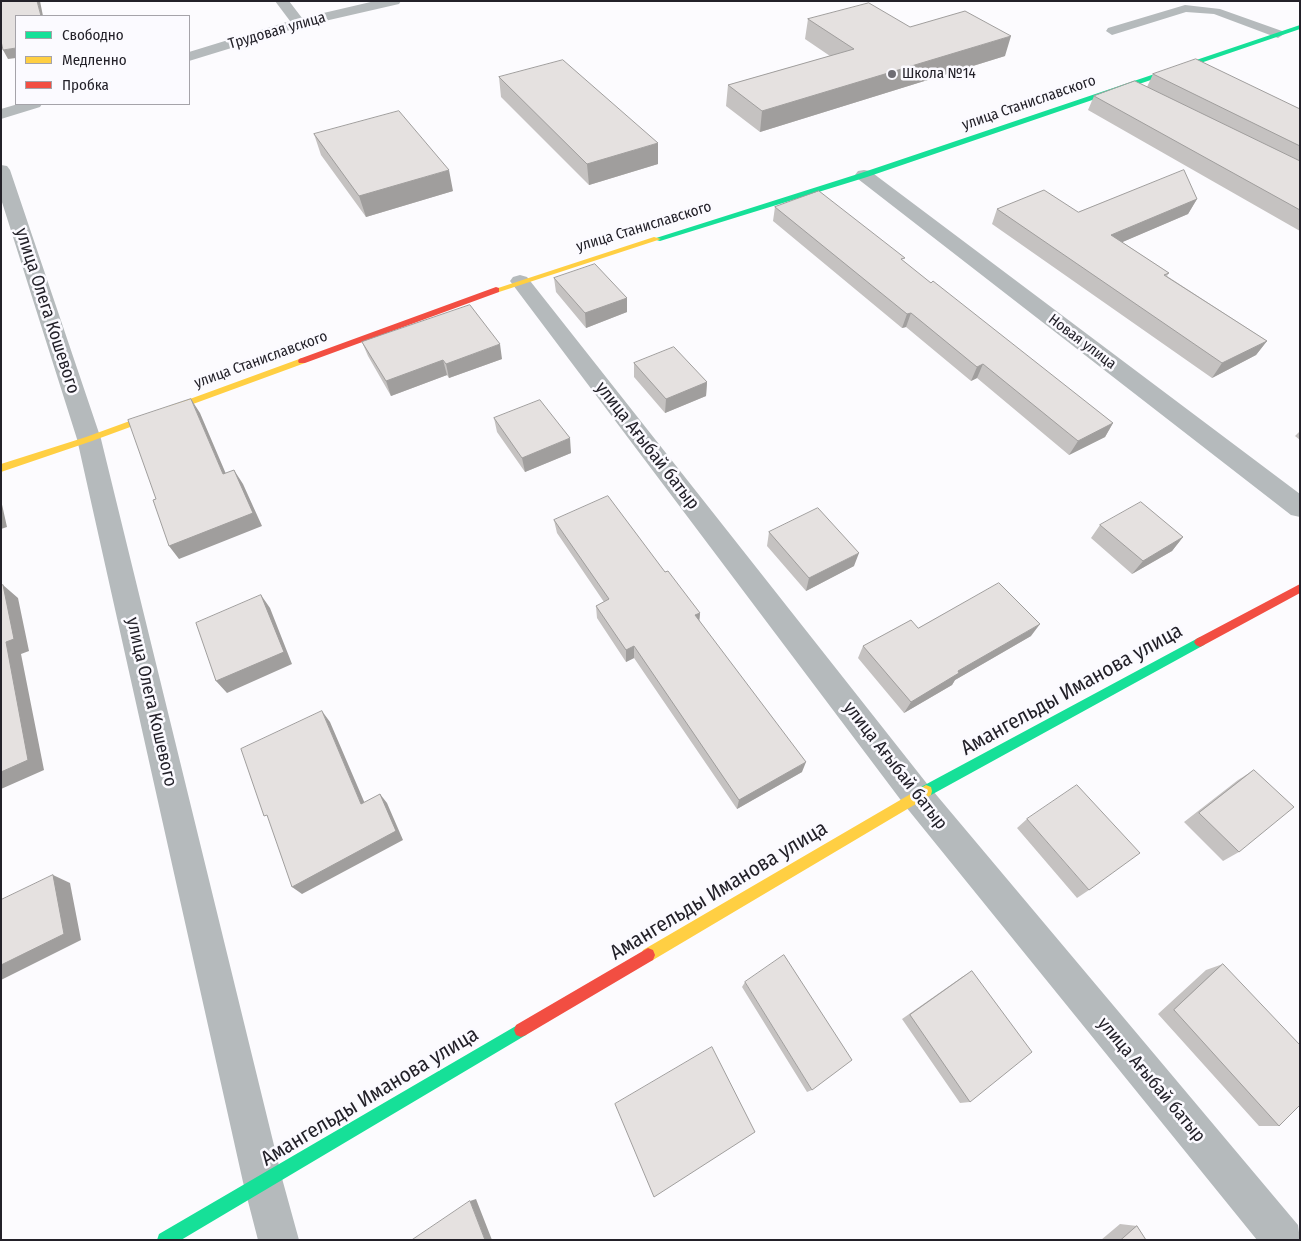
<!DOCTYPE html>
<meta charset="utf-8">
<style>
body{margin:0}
#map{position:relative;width:1301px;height:1241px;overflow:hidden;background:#fcfbfe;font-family:"Fira Sans Condensed",sans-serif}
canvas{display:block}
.frame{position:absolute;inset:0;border:2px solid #232129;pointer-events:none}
.legend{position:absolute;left:15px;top:15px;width:175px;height:90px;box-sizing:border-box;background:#fbfaff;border:1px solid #a5a3a9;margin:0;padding:6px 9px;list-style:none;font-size:15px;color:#232129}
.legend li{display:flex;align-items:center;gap:10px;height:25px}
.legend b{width:25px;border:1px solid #a5a3a9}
</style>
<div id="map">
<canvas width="1301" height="1241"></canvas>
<div class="frame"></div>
<ul class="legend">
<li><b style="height:6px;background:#16e098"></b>Свободно</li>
<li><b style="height:6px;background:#ffcf43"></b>Медленно</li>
<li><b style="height:6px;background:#f24e42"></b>Пробка</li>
</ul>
</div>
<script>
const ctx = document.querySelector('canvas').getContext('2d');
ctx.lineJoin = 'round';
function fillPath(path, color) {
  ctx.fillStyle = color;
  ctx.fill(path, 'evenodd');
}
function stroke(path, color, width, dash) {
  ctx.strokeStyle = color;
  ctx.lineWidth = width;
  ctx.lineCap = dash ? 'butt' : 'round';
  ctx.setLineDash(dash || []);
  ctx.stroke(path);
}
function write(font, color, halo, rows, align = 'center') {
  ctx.font = font + ' "Fira Sans Condensed",sans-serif';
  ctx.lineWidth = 5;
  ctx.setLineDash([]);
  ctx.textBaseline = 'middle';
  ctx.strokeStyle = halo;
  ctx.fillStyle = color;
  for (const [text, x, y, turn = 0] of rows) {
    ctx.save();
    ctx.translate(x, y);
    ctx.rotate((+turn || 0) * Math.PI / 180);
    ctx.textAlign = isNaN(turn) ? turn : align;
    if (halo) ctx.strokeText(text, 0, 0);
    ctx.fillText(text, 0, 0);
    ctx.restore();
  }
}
const lane = new Path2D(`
 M1185 5 1220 9 1282 31 1284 34 1278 38 1214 14 1186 12 1112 35 1106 31 1108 28Z`);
const street = new Path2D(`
 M275 1H289L302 18 375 1H401L399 4 303 26 189 61V52L290 21Z
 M18 104H42L40 107 1 119V109Z
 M1 165 7 166 10 170 101 439 283 1182 299 1240H258L243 1182 77 439 1 199Z
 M864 170 870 171 1300 494V517L1291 515 858 179 855 175 858 171Z
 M520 275 527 277 928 785 1298 1225 1300 1240H1257L906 807 513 285 510 281 513 277Z`);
const fast = new Path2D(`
 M1300 25V29L867 177 660 241 653 239 861 173Z
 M1200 637 1204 639 1206 642 1204 645 931 795 926 797 921 795 920 791 921 787Z
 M521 1023 526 1025 528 1030 526 1035 181 1240H157L159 1234Z`);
const slow = new Path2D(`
 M654 237 661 239 499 292H493L492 290Z
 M302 358 305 359V363L92 441 1 472V464L86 437Z
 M926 785 931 787 932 791 931 795 653 960 648 962 643 960 641 955 643 950Z`);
const jam = new Path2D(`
 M496 287 499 288V292L305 363H299L298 361 299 359Z
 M1300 584V593L1204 645 1200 647 1196 645 1194 642 1196 639Z
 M648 948 653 950 655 955 653 960 526 1035 521 1037 516 1035 514 1030 516 1025Z`);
const wall = new Path2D(`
 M808 19 910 27 1005 56 760 132 726 106 728 85 830 56 805 39Z
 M1153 74 1300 109V231L1088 110 1094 96 1147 87Z
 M499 77 658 164 589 185 501 97Z
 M314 134 453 191 366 217 321 155Z
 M1197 199 1188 214 1122 242 1169 273 1167 276 1267 341 1256 355 1212 378 992 224 997 209 1078 212Z
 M775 207 903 262 1113 423 1105 437 1069 455 977 378 971 381 906 327 902 328 773 221Z
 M554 278 627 298V312L586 328 556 292Z
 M362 342 502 359 449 378 447 375 391 396 368 356Z
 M634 363 707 382 706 396 665 413 634 377Z
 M494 418 571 453 525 472 497 432Z
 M1300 431V440L1295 436Z
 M554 520 665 572 700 613 699 620 802 772 737 809 634 658 626 662 597 618 596 606 604 602 557 533Z
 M1100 525 1183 537 1172 551 1132 574 1091 538Z
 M769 532 854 566 806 591 767 546Z
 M918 628 1031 636 955 680 952 685 904 713 858 658 863 646Z
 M1254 770 1239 852 1223 861 1184 822 1238 780Z
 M1027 819 1089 890 1077 898 1017 828Z
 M1223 964 1279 1126H1259L1158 1014 1206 970Z
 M972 971 970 1102 960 1103 902 1019 962 977Z
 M745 982 812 1090 807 1092 742 987Z
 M1120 1224 1137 1226 1146 1240H1101Z`);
const shadedWall = new Path2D(`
 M37 1H40L43 16H41Z
 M1011 36 1005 56 760 132 762 111Z
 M16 48V58L8 59 3 50Z
 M658 143V164L589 185 587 164Z
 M449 170 453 191 366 217 359 196Z
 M1197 199 1188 214 1104 250 1111 235Z
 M627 298V312L586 328 585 313Z
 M911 313 906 327 902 328 907 314Z
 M1267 341 1256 355 1212 378 1222 363Z
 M500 344 502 359 449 378 446 364Z
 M443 360 447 375 391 396 386 381Z
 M983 364 977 378 971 381 977 367Z
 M707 382 706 396 665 413 666 399Z
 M191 399 200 413 232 488 223 474Z
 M1113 423 1105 437 1069 455 1078 441Z
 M570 438 571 453 525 472 522 458Z
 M234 470 243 484 262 526 179 559 169 546Z
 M1 500 7 527 1 529Z
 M1183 537 1172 551 1132 574 1143 561Z
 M859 553 854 566 806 591 809 578Z
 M3 585 18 598 29 651 21 654 44 770 1 789Z
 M261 595 270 608 292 664 227 693 216 681Z
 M700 613 699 625 695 615Z
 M1040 624 1031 636 955 680 952 685 904 713 911 702 958 671Z
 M634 646V658L626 662V650Z
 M322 711 330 722 369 813 361 804Z
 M806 762 802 772 737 809 739 800Z
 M380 794 387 803 403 840 302 894 292 887Z
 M53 875 70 883 81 940 1 980V965Z
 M476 1199 492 1240H485L470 1201Z`);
const building = new Path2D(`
 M1 1H37L41 16H16V48L3 50 1 41Z
 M869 3 910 27 965 11 1011 36 762 111 728 85 854 49 808 19Z
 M1196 59 1300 109V146L1153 74Z
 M563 60 658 143 587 164 499 77Z
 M1135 81 1300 161V210L1094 96Z
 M399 111 449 170 359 196 314 134Z
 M1184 170 1197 199 1111 235 1169 273 1164 275 1267 341 1222 363 997 209 1044 190 1078 212Z
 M819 191 905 258 901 259 931 283 933 281 1113 423 1078 441 983 364 977 367 911 313 907 314 775 207Z
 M595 264 627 298 585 313 554 278Z
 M470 305 500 344 446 364 443 360 386 381 362 342Z
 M674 347 707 382 666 399 634 363Z
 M191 399 223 474 234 470 253 513 169 546 153 500 156 499 128 420Z
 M540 400 570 438 522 458 494 418Z
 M608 496 665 572 668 571 700 613 695 615 806 762 739 800 634 646 626 650 596 606 609 599 554 520Z
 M1141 502 1183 537 1143 561 1100 525Z
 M818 508 859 553 809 578 769 532Z
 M999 583 1040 624 958 671 959 673 911 702 863 646 911 620 918 628Z
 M3 585 14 639 6 642 28 760 1 772V586Z
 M261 595 284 652 216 681 196 623Z
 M322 711 361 804 380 794 396 831 292 887 267 815 264 816 241 749Z
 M1254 770 1294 807 1239 852 1199 813Z
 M1077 785 1140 853 1089 890 1027 819Z
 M53 875 64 934 1 965V900Z
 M784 955 852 1060 812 1090 745 982Z
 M1223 964 1300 1045V1105L1279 1126 1174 1010Z
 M972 971 1032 1052 970 1102 910 1015Z
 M712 1047 755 1132 654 1197 615 1104Z
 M470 1201 485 1240H412Z
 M1137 1226 1146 1240H1121Z`);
const markers = [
 [892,74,5,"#6f6d74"]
];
const farStreetnames = [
 ["Трудовая улица",277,31,-16],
 ["улица Станиславского",1029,103,-19],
 ["улица Станиславского",644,227,-17],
 ["Новая улица",1082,342,37],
 ["улица Станиславского",261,360,-20]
];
const farPoinames = [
 ["Школа №14",902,74]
];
const streetNames = [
 ["улица Олега Кошевого",47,311,72],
 ["улица Ағыбай батыр",647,446,52],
 ["улица Олега Кошевого",151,702,77],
 ["улица Ағыбай батыр",895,766,52],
 ["улица Ағыбай батыр",1151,1080,50]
];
const nearStreetnames = [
 ["Амангельды Иманова улица",1072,690,-29],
 ["Амангельды Иманова улица",719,891,-31],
 ["Амангельды Иманова улица",370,1097,-31]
];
fillPath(lane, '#b5babc');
fillPath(street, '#b5babc');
fillPath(fast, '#16e098');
fillPath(slow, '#ffcf43');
fillPath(jam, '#f24e42');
fillPath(wall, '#c5c2c1');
fillPath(shadedWall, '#a09e9d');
fillPath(building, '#e5e1e0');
stroke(building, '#a09e9d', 1);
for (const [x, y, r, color] of markers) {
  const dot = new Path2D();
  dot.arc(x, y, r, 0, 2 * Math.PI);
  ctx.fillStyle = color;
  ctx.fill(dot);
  stroke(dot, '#fbfaff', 2);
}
write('15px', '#232129', '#fbfaff', farStreetnames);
write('15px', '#232129', '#fbfaff', farPoinames, 'left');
write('18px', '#232129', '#fbfaff', streetNames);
write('21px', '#232129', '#fbfaff', nearStreetnames);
</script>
